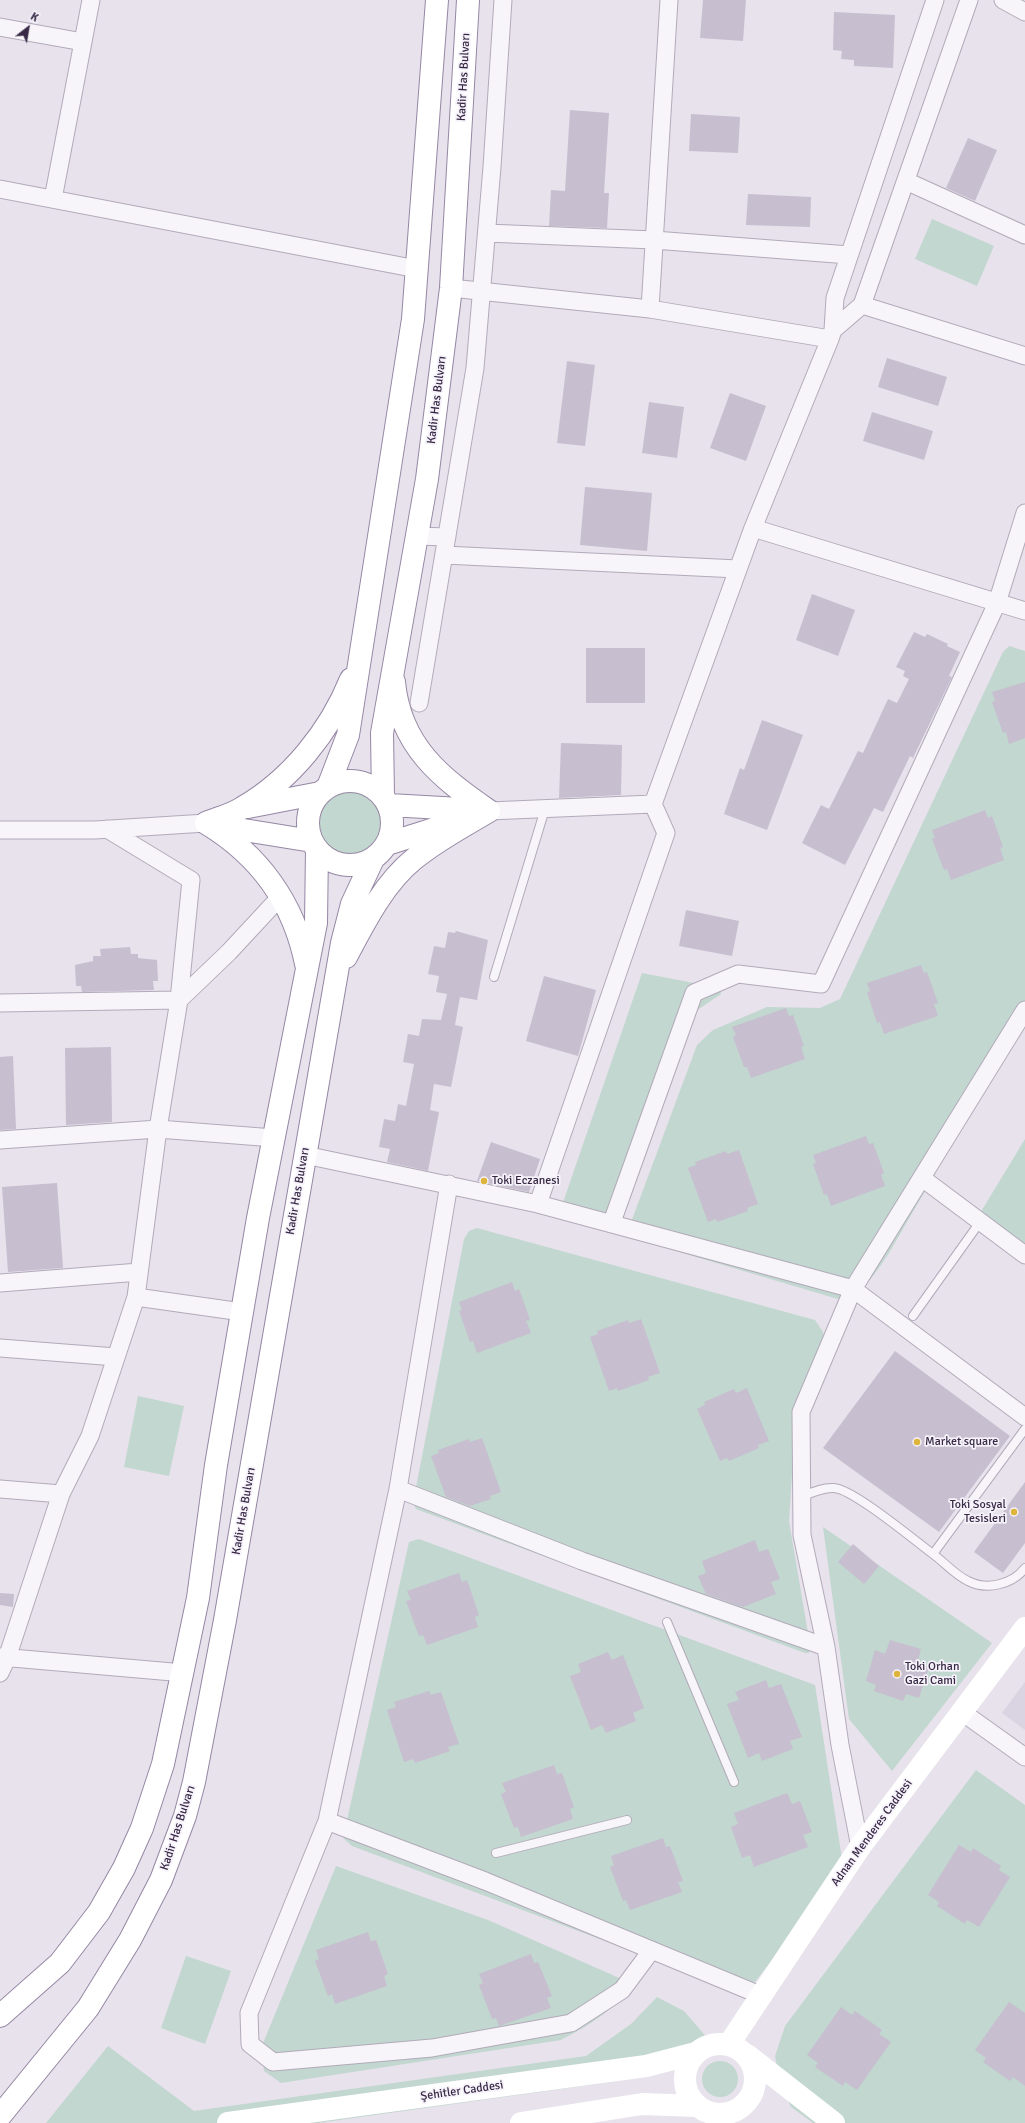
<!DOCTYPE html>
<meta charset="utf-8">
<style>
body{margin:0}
#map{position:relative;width:1025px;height:2123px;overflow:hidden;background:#e7e2ec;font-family:Signika,sans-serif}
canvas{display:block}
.north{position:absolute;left:8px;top:8px;width:40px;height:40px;-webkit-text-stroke:3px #f5f2f9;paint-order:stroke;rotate:31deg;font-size:11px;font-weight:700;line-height:16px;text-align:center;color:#382846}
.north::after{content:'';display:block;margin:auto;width:14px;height:18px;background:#382846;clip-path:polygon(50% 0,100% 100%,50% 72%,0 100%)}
</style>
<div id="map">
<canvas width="1025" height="2123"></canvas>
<div class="north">K</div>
</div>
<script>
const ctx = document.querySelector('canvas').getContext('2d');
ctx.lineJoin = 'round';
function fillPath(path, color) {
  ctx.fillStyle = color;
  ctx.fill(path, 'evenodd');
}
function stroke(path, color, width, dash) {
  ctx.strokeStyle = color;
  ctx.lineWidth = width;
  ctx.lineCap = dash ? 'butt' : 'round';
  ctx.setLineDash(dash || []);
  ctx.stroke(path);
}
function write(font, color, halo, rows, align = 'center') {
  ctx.font = font + ' Signika,sans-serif';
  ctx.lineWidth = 3.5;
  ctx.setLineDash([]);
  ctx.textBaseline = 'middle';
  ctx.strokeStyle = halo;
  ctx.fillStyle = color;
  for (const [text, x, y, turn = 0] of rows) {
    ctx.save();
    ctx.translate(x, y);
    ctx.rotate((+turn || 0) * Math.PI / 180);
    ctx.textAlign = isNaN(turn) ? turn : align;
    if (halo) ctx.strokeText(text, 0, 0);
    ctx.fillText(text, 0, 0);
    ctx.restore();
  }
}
const built = new Path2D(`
 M1025 1682V1730L1002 1713Z`);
const green = new Path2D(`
 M932 219 994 246 977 286 915 259Z
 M1009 646 1025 651V1019L889 1253C873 1277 866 1290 838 1299L669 1249 627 1233 697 1045 713 1030 767 1007 820 1008 840 999 1003 652Z
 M316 823a34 34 0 1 1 68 0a34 34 0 1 1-68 0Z
 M642 973 720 988 721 994 696 1011 602 1228 558 1217Z
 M1025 1139V1249L979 1215Z
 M477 1228 815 1320 823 1332 825 1343 796 1411 789 1521 810 1645 809 1653H805L416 1509 413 1503 464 1239 469 1231Z
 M138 1396 184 1406 169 1476 124 1467Z
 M823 1527 992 1643 892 1771 849 1719Z
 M419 1539 815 1685 842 1859 839 1876 750 1988 741 1992 352 1846 343 1838 409 1542Z
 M976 1770 1025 1805V2123H813L791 2107 780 2082 775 2056 785 2026Z
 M336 1866 488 1920 635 1985C610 2011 594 2023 561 2040L281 2083 264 2071 261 2048Z
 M186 1956 231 1971 205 2044 161 2028Z
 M657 1997 684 2011 709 2040 645 2073 611 2082 318 2123H46L108 2046 194 2111 586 2056 631 2024Z
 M702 2079a18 18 0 1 1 36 0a18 18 0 1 1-36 0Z`);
const building = new Path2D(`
 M703 0H746L743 41 700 38Z
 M834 12 895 15 893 68 854 66V60L841 59 842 51 833 50Z
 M570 110 609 113 604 193H609L607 228 549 226 551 190 565 191Z
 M691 114 740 117 738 153 689 151Z
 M968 138 997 150 975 201 946 188Z
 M748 194 811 197 810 227 746 225Z
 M887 358 947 377 938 406 878 387Z
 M567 361 595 365 585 446 557 443Z
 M730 393 766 406 746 461 710 448Z
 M649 402 684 407 677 458 642 453Z
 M872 412 933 431 924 460 863 441Z
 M585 487 652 493 647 551 580 545Z
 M812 594 855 610 838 656 796 640Z
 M914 632 925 637 927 634 948 644 947 646 960 652 949 676 952 677 913 758 910 756 883 812 874 808 845 865 802 843 821 805 829 809 858 751 863 753 888 699 897 703 909 679 903 676 905 671 896 667Z
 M586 648H645V703H586Z
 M1025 682V738L1009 744 1006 732 1003 733 992 702 995 701 992 692Z
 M762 720 803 735 767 830 724 814 740 768 744 770Z
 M561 743 622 745 621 795 559 798Z
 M985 810 988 818 992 816 1003 847 1000 848 1004 860 951 880 947 869 944 870 932 839 935 838 932 830Z
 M686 910 739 921 732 956 679 946Z
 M456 931 488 940 477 1000 460 997 455 1025 463 1027 451 1087 434 1084 430 1110 439 1112 428 1171 387 1162 390 1149 379 1147 384 1119 395 1121 398 1104 406 1106 414 1064 403 1062 408 1034 419 1036 422 1019 441 1020 447 994 436 992 439 976 428 974 434 946 445 948 448 932 455 933Z
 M130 947 131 954H138V958L157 960 158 981H153L154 990 82 992 81 986H76L75 965 93 961V956H101L100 949Z
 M921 965 924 973 927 972 938 1003 934 1004 938 1016 884 1034 880 1022 877 1023 867 992 870 991 867 983Z
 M544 976 596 990 578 1056 526 1041Z
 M786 1008 789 1016 793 1015 804 1046 801 1047 805 1059 751 1078 747 1067H744L733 1037 736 1035 732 1027Z
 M111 1047 112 1122 66 1125 65 1048Z
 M13 1056 16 1129 0 1130V1057Z
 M866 1136 869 1144 873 1143 884 1173 881 1175 885 1186 831 1206 827 1194 824 1195 813 1164 816 1163 813 1155Z
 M491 1142 540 1159 529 1192 477 1181Z
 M739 1150 758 1204 747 1208 748 1211 717 1222 716 1219 708 1222 688 1168 696 1165 695 1162 726 1151 727 1154Z
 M57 1183 63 1268 8 1272 2 1187Z
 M512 1282 515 1291 519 1289 530 1320 526 1321 531 1333 477 1353 473 1341 470 1342 459 1311 462 1310 459 1302Z
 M641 1319 660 1373 648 1377 649 1380 618 1391 617 1388 609 1391 590 1337 598 1334 597 1331 628 1320 629 1323Z
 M895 1351 1010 1436 939 1532 823 1448Z
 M747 1388 769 1441 758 1445 759 1448 729 1461 727 1458 720 1461 697 1409 705 1405 704 1402 734 1389 736 1393Z
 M482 1438 501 1492 490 1496 491 1499 470 1506 446 1497 431 1456 439 1453 438 1450 469 1439 470 1442Z
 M1025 1482V1543L1003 1573 974 1552Z
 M755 1540 759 1552 768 1549 780 1579 771 1582 776 1594 743 1607 706 1594 698 1576 706 1573 702 1561Z
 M853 1544 879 1566 864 1584 838 1562Z
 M459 1573 462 1582 467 1580 479 1615 475 1617 478 1627 427 1645 423 1635 419 1636 406 1601 411 1600 407 1591Z
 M0 1593 14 1594 13 1607 0 1605Z
 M890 1640 921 1649 917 1663 929 1667 919 1698 906 1694 903 1701 874 1691 876 1685 866 1681 875 1650 885 1654Z
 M608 1652 612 1660 623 1655 644 1708 633 1713 636 1721 606 1733 602 1725 591 1730 570 1676 581 1672 578 1664Z
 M766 1680 769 1688 781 1684 802 1737 790 1741 793 1749 762 1761 759 1753 748 1758 727 1704 739 1700 735 1692Z
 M429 1691 431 1695 441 1692 459 1744 448 1747 450 1751 415 1763 413 1759 404 1762 387 1710 396 1707 394 1702Z
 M554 1765 557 1774 562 1773 574 1807 570 1809 573 1819 521 1837 518 1827 514 1828 501 1794 506 1792 502 1783Z
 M787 1793 792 1804 800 1801 812 1832 803 1835 808 1847 754 1867 750 1855 742 1858 731 1827 738 1824 734 1813Z
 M663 1838 666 1847 670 1846 683 1881 678 1882 682 1892 630 1910 626 1900 623 1901 610 1867 614 1865 611 1856Z
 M959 1845 971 1852 973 1848 1001 1866 999 1870 1010 1877 979 1927 967 1920 965 1924 937 1906 939 1902 928 1895Z
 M368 1932 371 1941 376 1940 388 1974 384 1976 387 1986 335 2004 332 1994 328 1996 315 1961 319 1959 316 1950Z
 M531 1954 534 1963 538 1962 552 1996 547 1998 551 2008 499 2026 496 2018 492 2019 479 1985 483 1983 479 1974Z
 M1009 2002 1025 2013V2086L1013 2077 1010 2081 983 2062 986 2058 975 2050Z
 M841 2007 852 2015 855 2011 882 2030 879 2034 891 2042 857 2090 845 2082 843 2086 815 2067 818 2063 807 2055Z`);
const lane = new Path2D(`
 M494 977 545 809
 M913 1316 980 1222
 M801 1497C811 1493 823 1487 834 1488 853 1489 914 1540 933 1554L1025 1429
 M933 1554C944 1562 955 1575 968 1581 987 1591 1013 1584 1025 1568
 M667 1622 734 1782
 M496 1853 627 1820`);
const street = new Path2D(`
 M1003 0 1025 12
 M0 27 83 42
 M906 181 1025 235
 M0 189 417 269
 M53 199 91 0
 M487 233 654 240 849 255
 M451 288 650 309 830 339
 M862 305 1025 356
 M650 309 669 0
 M833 330 862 305 969 0
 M753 528 830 339 833 330 835 298 935 0
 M417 536 447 537
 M444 555 738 569
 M419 703 475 368 492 167 503 0
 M489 811 653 804 753 528 1025 611
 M0 830H95L206 823
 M0 1003 179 1000 191 880 107 829
 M0 1140 158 1129 274 1138
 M305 1155 538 1204 853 1289 1025 1417
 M922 1178 1025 1255
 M449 1184 398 1489 327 1821 249 2013 250 2044 273 2062 432 2048 571 2023 622 1990 651 1951
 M538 1204 666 833 653 804
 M612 1222 694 993 738 974 821 984 997 603 1025 513
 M0 1283 139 1272
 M136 1297 242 1312
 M0 1348 116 1357
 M0 1489 61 1494
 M398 1489 582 1561 826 1647
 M0 1657 184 1673
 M0 1673 7 1658 61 1494 90 1436 136 1297 158 1129 179 1000 229 952 281 896
 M962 1712 1025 1757
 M327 1821 485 1881 760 1995
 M860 1847 840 1745 826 1647 802 1535 801 1412 853 1289 1025 1010`);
const secondary = new Path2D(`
 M685 2079a35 35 0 1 1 70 0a35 35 0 1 1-70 0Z
 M729 2044 860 1847 1025 1628
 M747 2055 834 2123
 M228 2123 646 2066 696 2053
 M521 2123 642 2104 697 2106`);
const highway = new Path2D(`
 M394 682C400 746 441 778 489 811
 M308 823a42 42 0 1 1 84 0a42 42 0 1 1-84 0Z
 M328 787 348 735 413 319 437 0
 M383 796 382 733 427 479 451 288 468 0
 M389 805 478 810
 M248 807 320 793
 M206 823C218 818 231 815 242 808 291 780 330 731 351 679
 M206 823C259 855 294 903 306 964
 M213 825 312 841
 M387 844 453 823
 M346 957C364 923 384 883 414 859 437 840 464 826 489 811
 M0 2016 60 1963 99 1912 124 1868 142 1828 163 1764 198 1598 216 1465 258 1218 316 923 317 849
 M0 2116 88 2008 130 1940 161 1880 185 1816 194 1782 225 1620 342 943 352 904 373 859`);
const markers = [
 [484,1181,4,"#deb43a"],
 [917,1442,4,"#deb43a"],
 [1014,1512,4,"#deb43a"],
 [897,1674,4,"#deb43a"]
];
const streetNames = [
 ["Kadir Has Bulvarı",464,77,-87],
 ["Kadir Has Bulvarı",437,400,-83],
 ["Kadir Has Bulvarı",298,1191,-80],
 ["Kadir Has Bulvarı",244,1511,-80],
 ["Kadir Has Bulvarı",178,1828,-72],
 ["Adnan Menderes Caddesi",872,1833,-54],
 ["Şehitler Caddesi",462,2091,-8]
];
const poiNames = [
 ["Toki Eczanesi",492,1181],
 ["Market square",925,1442],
 ["Toki Sosyal",1006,1505,"right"],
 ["Tesisleri",1006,1519,"right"],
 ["Toki Orhan",905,1667],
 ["Gazi Cami",905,1681]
];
fillPath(built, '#dad3e1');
fillPath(green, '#c2d7cf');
fillPath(building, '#c7becf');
stroke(lane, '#b2aaba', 10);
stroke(street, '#b2aaba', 19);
stroke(highway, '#9687a4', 24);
stroke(lane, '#f7f5f9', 8);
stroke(street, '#f7f5f9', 17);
stroke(secondary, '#fff', 22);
stroke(highway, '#fff', 22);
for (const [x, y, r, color] of markers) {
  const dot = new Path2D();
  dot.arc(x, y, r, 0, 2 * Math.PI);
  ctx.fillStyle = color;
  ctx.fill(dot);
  stroke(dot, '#f5f2f9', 1.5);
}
write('12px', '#382846', '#f5f2f9', streetNames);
write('12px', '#382846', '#f5f2f9', poiNames, 'left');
</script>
